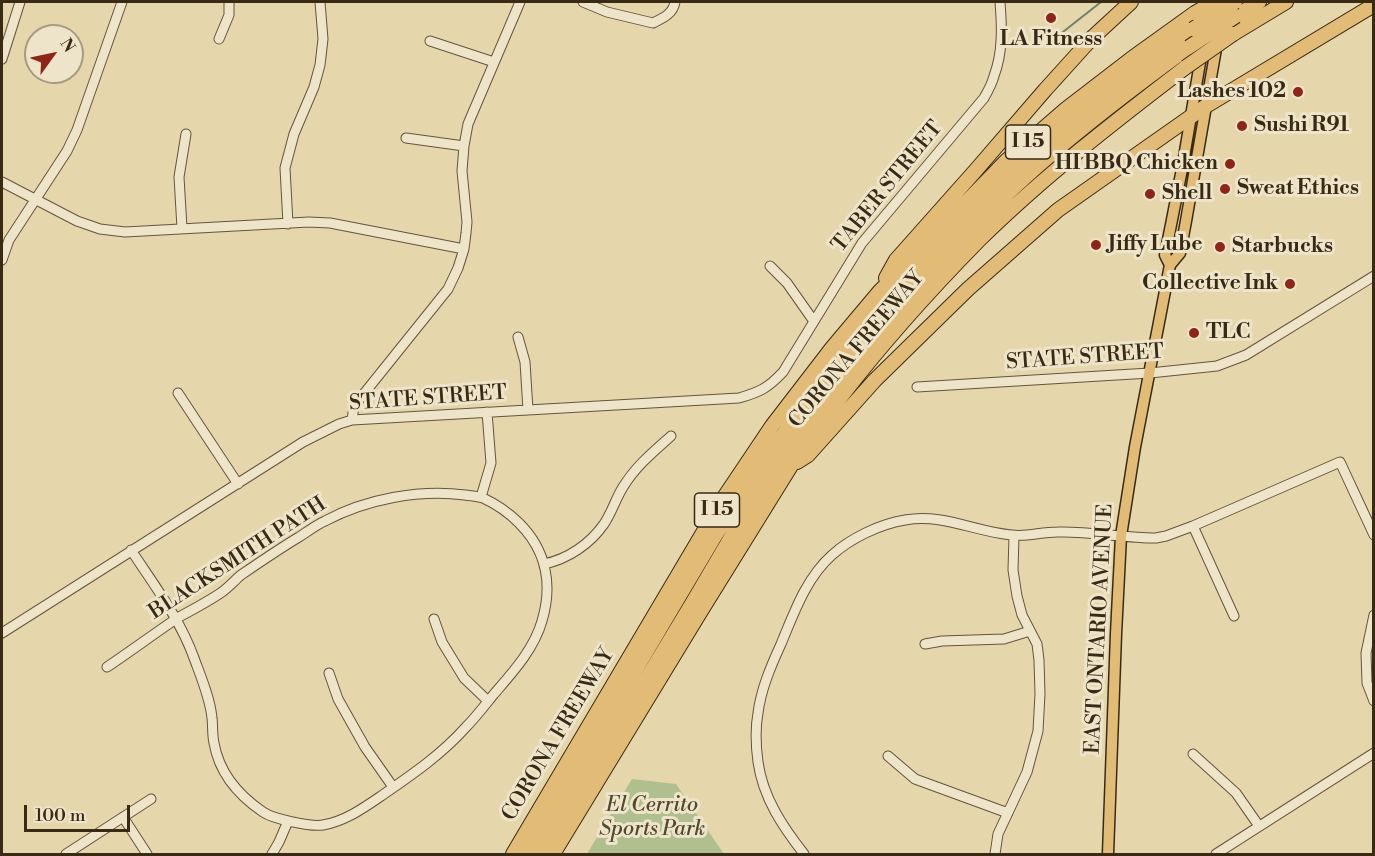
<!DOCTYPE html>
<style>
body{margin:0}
#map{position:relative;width:1375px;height:856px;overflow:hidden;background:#e5d6ac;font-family:"Libre Bodoni",serif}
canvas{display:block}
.frame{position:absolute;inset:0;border:3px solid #392a16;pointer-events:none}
.north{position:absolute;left:24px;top:24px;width:60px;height:60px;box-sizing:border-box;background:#eee4c9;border:2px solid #a69a81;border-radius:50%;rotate:57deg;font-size:16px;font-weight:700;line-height:24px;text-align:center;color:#392a16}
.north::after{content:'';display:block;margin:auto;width:21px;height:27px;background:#8f2418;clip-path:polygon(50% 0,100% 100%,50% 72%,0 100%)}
.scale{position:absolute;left:24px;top:805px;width:106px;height:27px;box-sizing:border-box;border:3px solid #392a16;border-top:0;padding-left:8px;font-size:18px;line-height:21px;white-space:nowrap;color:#392a16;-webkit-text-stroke:4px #eee4c9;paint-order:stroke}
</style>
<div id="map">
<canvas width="1375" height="856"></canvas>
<div class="frame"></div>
<div class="north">N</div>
<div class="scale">100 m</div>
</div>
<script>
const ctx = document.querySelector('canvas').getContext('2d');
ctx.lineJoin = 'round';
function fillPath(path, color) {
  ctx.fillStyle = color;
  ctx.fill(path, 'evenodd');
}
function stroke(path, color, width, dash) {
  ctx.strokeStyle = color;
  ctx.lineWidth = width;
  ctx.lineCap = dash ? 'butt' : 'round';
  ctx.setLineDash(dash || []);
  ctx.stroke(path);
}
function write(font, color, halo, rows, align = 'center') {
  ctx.font = font + ' "Libre Bodoni",serif';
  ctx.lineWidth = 6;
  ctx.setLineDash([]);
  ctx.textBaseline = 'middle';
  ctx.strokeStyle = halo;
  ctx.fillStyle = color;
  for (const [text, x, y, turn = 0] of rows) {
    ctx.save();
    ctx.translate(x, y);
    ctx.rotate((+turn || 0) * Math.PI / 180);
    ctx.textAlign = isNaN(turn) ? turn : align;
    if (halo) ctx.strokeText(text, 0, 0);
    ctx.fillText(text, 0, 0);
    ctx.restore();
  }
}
const green = new Path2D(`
 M632 779 676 784 724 854H587Z`);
const stream = new Path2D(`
 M1054 39 1101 2`);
const minor = new Path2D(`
 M583 2 607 12 653 23C663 18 673 14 675 2
 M219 39 229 15V2
 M430 41 494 62
 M2 59 20 2
 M406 138 464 146
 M2 182 77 221 100 229 125 232 309 222 330 223 464 249
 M288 224 285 168 294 134 314 87 320 65 323 39 320 2
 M182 228 179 177 186 134
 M2 260 9 240 67 151 77 130 122 2
 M770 266 787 283 813 320
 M518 337 525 362 528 410
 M917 387 1150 373 1217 366 1246 355 1374 276
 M178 393 238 484
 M352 420 354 406 448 289 458 268 464 249 466 233 467 222 462 171 464 146 468 124 520 2
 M481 497 491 463 487 412
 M1193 526 1234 616
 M544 564C568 559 590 544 604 524 612 512 616 498 623 487 636 466 653 452 671 436
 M1374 615 1366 653 1367 683 1374 701
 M434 619 442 642 464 678 488 701
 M2 633 303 442 339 424 352 420 739 398C760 392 768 388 783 372L862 243 984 98C988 91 992 84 994 76 1003 52 1002 27 1000 2
 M925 644 942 641 1004 639 1030 631
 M107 667C131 651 155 633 179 617 194 609 209 601 222 592 229 587 235 580 241 575 260 562 279 549 299 537 307 532 316 525 325 521 366 499 419 489 465 495 471 496 477 496 483 498 496 504 509 513 519 523 546 550 553 584 542 621 534 649 513 672 494 694 485 705 476 717 466 727 442 754 413 774 384 794 365 807 346 821 323 825 311 827 273 819 263 812 238 795 219 772 214 743 212 734 213 726 212 718 210 698 201 677 194 658 180 619 154 585 131 550
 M329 673 338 699 365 747 393 787
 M1193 754 1236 793 1259 826
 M888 756 915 779 1008 813
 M123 817 147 854
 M66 854 151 799
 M272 854 279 842 288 821
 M804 854C783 827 763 798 758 762 756 747 755 729 758 713 761 689 771 666 781 644 794 613 806 578 832 555 851 538 880 524 905 520 943 513 975 532 1012 535 1027 537 1041 532 1057 532 1090 531 1123 538 1156 538L1166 536 1193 526 1340 462 1374 535
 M995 854 998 834 1027 772 1038 731 1040 694 1039 660 1037 644 1022 615 1017 596 1013 570 1014 536
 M1216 854 1374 753`);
const major = new Path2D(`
 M1170 265 1165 255 1182 169 1205 33
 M1108 854 1116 634 1121 536 1135 447 1170 265 1180 253 1186 221 1217 43`);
const highway = new Path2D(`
 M1236 16 1259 2
 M1233 34 1286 2
 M886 278 896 260 976 170 1045 90 1092 38 1131 2
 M797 462 808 455 875 380 968 289 1058 210 1206 106 1374 5
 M513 854 723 499 772 426 832 348 880 291 1006 161 1066 109 1131 59 1195 13
 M526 854 715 536 765 460 821 382 884 305 955 228 1025 161 1074 118 1134 71 1193 29
 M541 854C590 772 640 689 690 607 727 544 764 479 807 420 845 368 888 318 932 271 967 234 1002 197 1040 164 1088 122 1138 84 1189 47
 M553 854 699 614 792 464C807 441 824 420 840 398 883 342 930 290 979 240 1043 177 1114 122 1186 67`);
const highwayBridge = new Path2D(`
 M1195 13 1214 2
 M1193 29 1235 2
 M1189 47 1236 16
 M1186 67 1233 34`);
const markers = [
 [1051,18,6,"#8f2418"],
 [1298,92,6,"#8f2418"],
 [1242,126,6,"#8f2418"],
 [1230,164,6,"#8f2418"],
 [1225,189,6,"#8f2418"],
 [1150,194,6,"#8f2418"],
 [1096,245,6,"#8f2418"],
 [1220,247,6,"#8f2418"],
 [1290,284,6,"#8f2418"],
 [1194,333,6,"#8f2418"]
];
const shields = [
 [1028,142,45],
 [717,510,45]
];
const shieldNames = [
 ["I 15",1028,142],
 ["I 15",717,510]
];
const poiNames = [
 ["LA Fitness",1051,40,"center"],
 ["Lashes 102",1286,92,"right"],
 ["Sushi R91",1254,126],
 ["HI BBQ Chicken",1218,164,"right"],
 ["Sweat Ethics",1237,189],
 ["Shell",1162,194],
 ["Jiffy Lube",1108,245],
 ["Starbucks",1232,247],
 ["Collective Ink",1278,284,"right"],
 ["TLC",1206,333]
];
const streetNames = [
 ["TABER STREET",888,187,-51],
 ["CORONA FREEWAY",857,350,-50],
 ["STATE STREET",1085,358,-4],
 ["STATE STREET",428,399,-4],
 ["BLACKSMITH PATH",238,559,-33],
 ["EAST ONTARIO AVENUE",1100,629,-87],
 ["CORONA FREEWAY",559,735,-59]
];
const parkNames = [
 ["El Cerrito",652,806],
 ["Sports Park",652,830]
];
fillPath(green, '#afbf8d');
stroke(stream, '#71806b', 2);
stroke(minor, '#64553c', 11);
stroke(major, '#392a16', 13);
stroke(highway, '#392a16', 16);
stroke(minor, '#eee4c9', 9);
stroke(major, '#e2bb76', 10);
stroke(highway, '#e2bb76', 14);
stroke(highwayBridge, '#392a16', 16, []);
stroke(highwayBridge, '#e2bb76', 14);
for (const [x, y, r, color] of markers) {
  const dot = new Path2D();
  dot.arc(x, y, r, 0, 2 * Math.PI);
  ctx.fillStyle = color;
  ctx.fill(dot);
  stroke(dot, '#eee4c9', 2);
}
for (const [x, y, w] of shields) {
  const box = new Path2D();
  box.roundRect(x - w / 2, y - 17, w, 34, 4.5);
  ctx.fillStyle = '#eee4c9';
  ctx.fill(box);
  stroke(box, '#392a16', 1.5);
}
write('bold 20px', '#392a16', null, shieldNames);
write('bold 21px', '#392a16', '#eee4c9', poiNames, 'left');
write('21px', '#392a16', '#eee4c9', streetNames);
write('italic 21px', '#51482e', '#eee4c9', parkNames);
</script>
